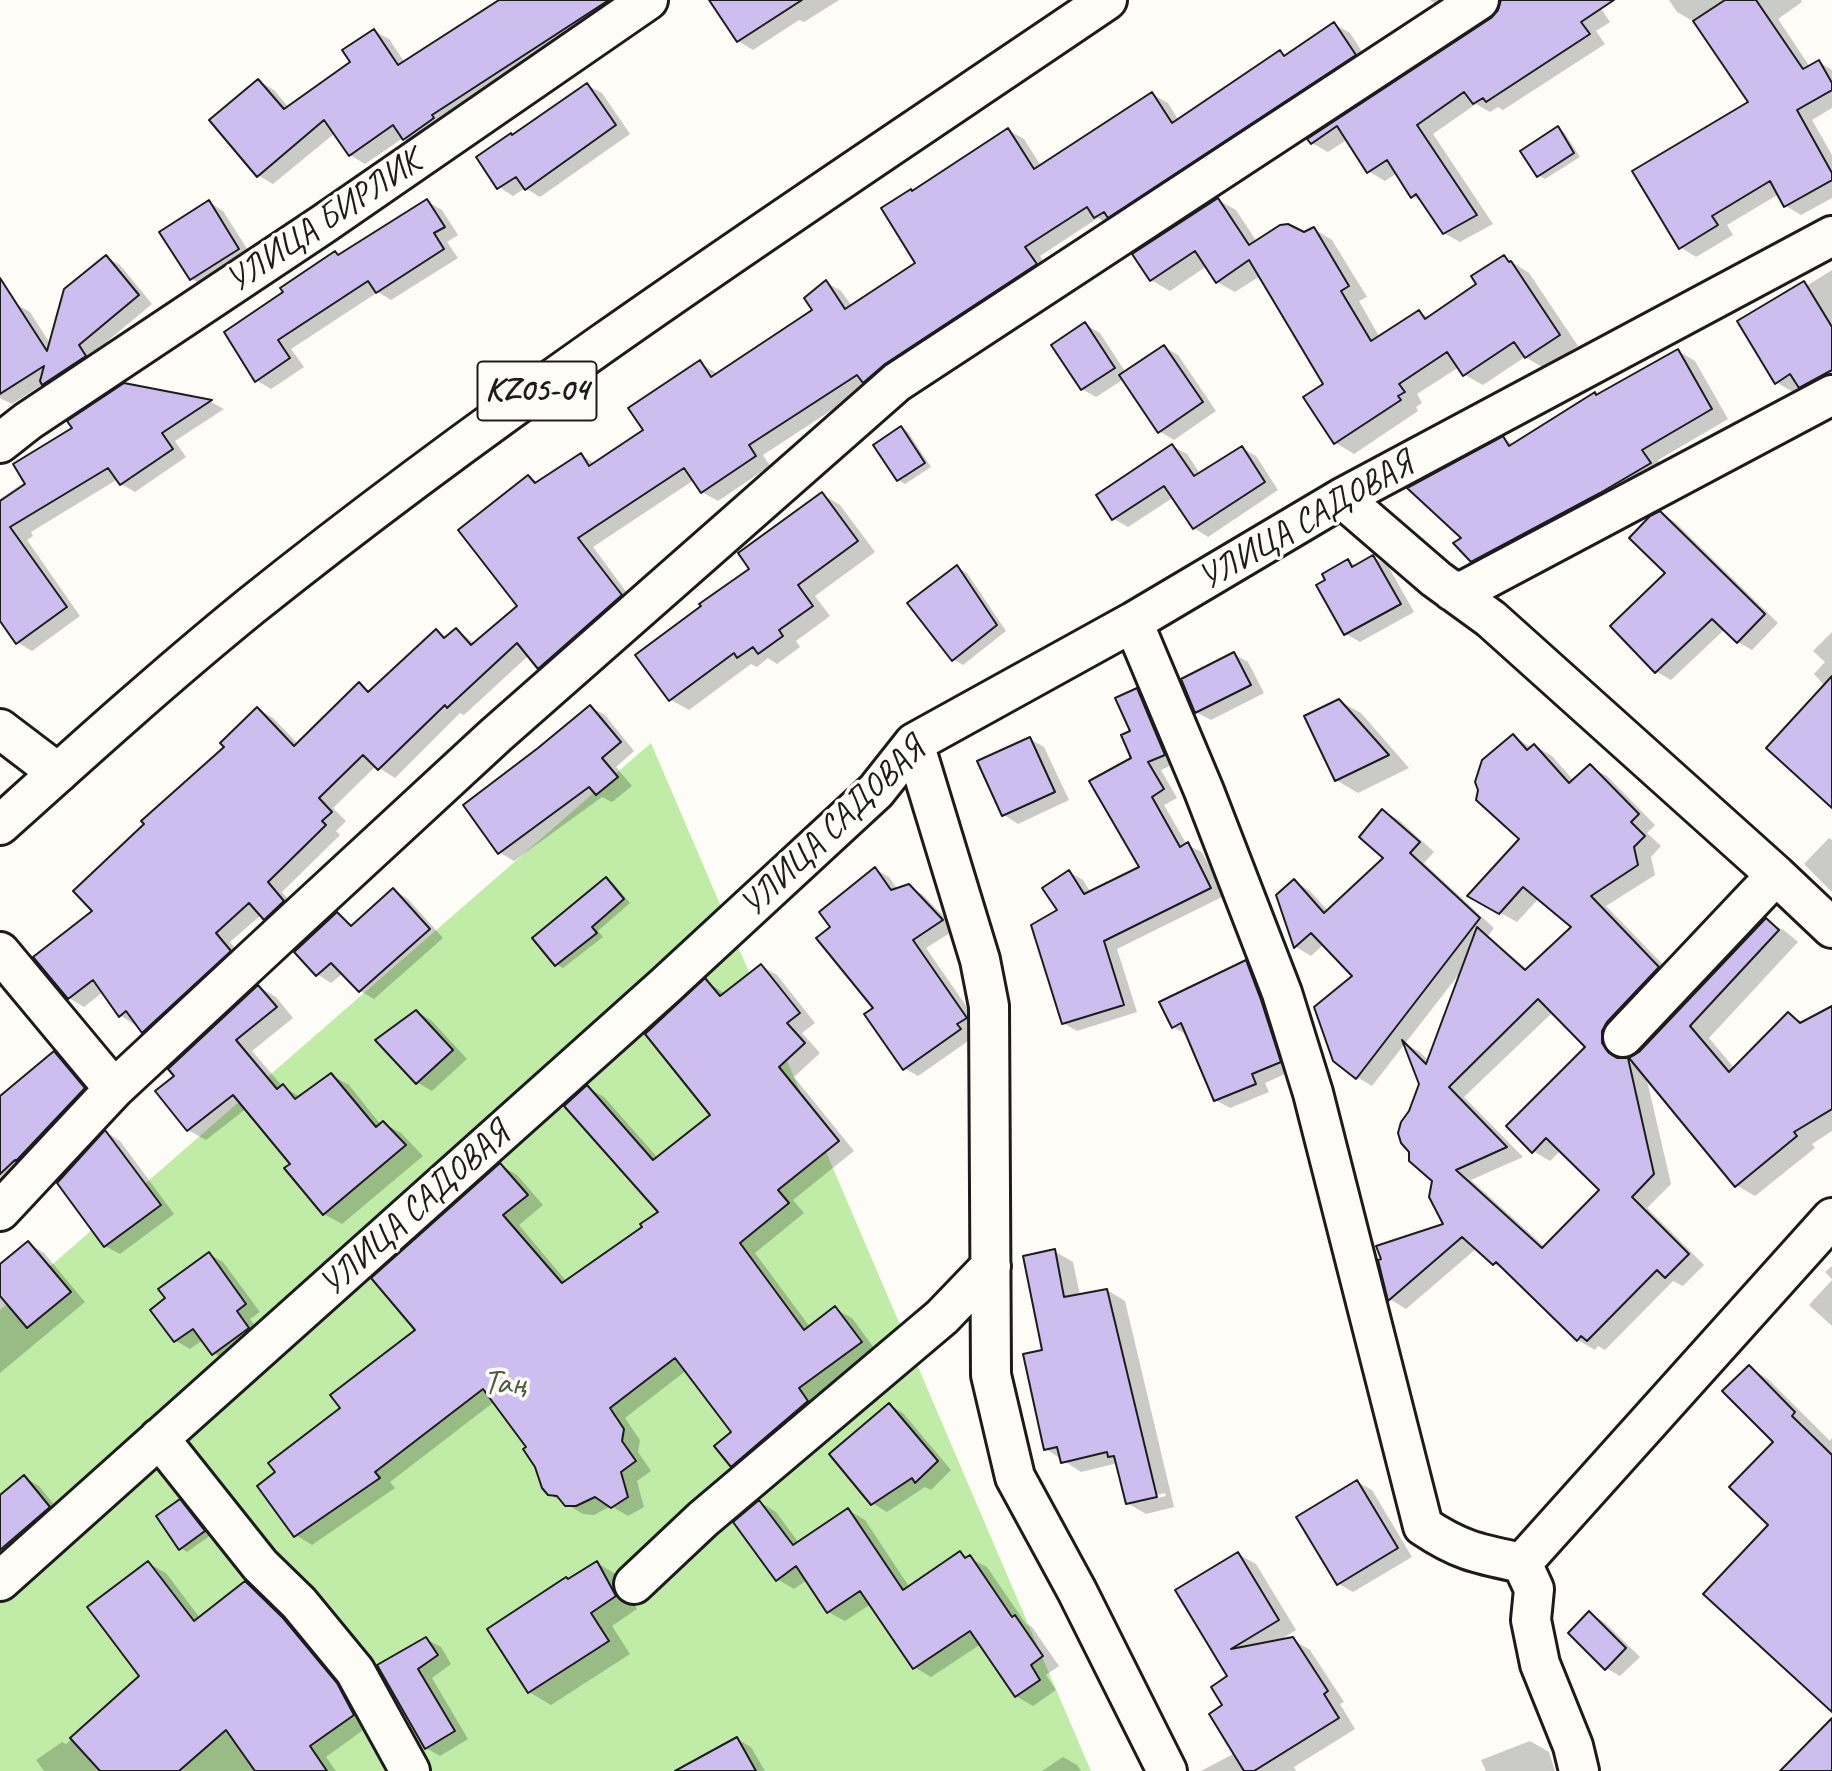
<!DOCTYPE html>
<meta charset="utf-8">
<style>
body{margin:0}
canvas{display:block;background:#fdfcf7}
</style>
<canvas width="1832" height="1771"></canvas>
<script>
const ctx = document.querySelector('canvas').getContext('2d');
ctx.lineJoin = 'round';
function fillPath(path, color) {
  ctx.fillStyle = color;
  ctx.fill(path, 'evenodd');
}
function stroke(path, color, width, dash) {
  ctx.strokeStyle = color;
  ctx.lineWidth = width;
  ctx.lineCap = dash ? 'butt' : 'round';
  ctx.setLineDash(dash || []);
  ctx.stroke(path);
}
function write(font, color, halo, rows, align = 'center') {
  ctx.font = font + ' Caveat,sans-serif';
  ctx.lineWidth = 7;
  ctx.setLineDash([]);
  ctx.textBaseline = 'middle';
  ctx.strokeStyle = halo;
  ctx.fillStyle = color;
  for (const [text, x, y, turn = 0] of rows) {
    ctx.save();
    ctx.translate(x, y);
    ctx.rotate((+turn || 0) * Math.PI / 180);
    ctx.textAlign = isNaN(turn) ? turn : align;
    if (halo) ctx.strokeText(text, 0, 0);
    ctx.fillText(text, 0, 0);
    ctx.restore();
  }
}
const green = new Path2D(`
 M651 743 1091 1771H0V1310Z`);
const shadow = new Path2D(`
 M502 0H622L419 147 403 138 365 164 350 155 335 133 273 184 258 175 259 81 274 90 289 108 353 63 374 31 389 39 405 63Z
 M711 0H839L804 22 799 20 753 50 738 41Z
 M1430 0H1469L1449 13Z
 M1502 0H1595L1610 22 1596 31 1605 44 1503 110 1498 107 1490 112 1476 104 1433 134 1493 224 1460 242 1444 233 1424 203 1412 196 1397 173 1385 181 1368 171 1348 139 1328 152 1312 143 1492 20 1500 11Z
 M1669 0H1801L1802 2 1778 19 1810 67 1819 62 1832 70V108L1812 120 1832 155V198L1801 215 1786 206 1779 194 1727 225 1733 235 1696 257 1680 247 1751 103 1695 20 1693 21 1677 12Z
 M1334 24 1350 33 1370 64 1111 226 1098 218 1040 256 1051 273 870 385 763 455 770 466 718 501 702 492 694 480 593 547 636 605 555 676 539 667 529 655 464 715 460 713 395 778 376 766 333 808 346 821 336 831 340 835 282 892 298 911 281 927 262 914 230 942 245 960 159 1041 120 1015 103 992 84 1007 69 998 95 911 258 709 273 718 298 744 359 685 371 692 436 631 447 638 456 630 476 644 520 606 529 477 539 483 581 455 596 464 645 431 700 363 718 374 815 311 826 282 841 291 852 306 918 263 913 192 1008 130 1024 139 1041 166 1152 94 1168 103 1179 121 1280 52 1287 56Z
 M587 85 602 93 630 134 540 197 525 188 513 196 499 187 513 136Z
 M1558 128 1564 132 1580 157 1545 179 1538 175Z
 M1218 200 1236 210 1257 242 1304 234 1314 229 1332 240 1367 297 1359 301 1380 338 1419 312 1430 318 1479 285 1504 257 1529 273 1578 346 1544 368 1525 357 1483 385 1465 375 1459 367 1417 394 1422 403 1416 407 1418 411 1354 454 1336 443 1325 385 1260 276 1235 292 1217 282 1207 266 1170 291 1151 280Z
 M427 201 442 210 458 235 447 242 458 258 391 300 378 292 291 349 304 367 271 389 256 380 285 293 335 253 341 256Z
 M209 202 223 211 253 258 206 287 192 279 162 232Z
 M106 257 120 265 152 304 92 354 99 365 58 392 43 384 12 404 0 398V306L16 304 30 312 51 345Z
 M1832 270V393L1798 395 1776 382 1804 283 1808 285Z
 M1085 324 1100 333 1126 373 1164 347 1178 355 1216 411 1174 440 1159 431 1124 379 1096 397 1082 389Z
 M1678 351 1695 361 1728 419 1658 460 1667 473 1490 571 1472 560 1464 538 1503 438 1515 445Z
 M124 385 211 402 224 409 175 441 186 457 135 492 121 484 118 479 31 532 33 536 27 540 80 616 32 651 17 642 0 618V499L26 481 74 429Z
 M902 428 908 432 931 467 905 484 898 480Z
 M1172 446 1187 454 1201 475 1242 448 1256 456 1278 490 1208 537 1194 528 1174 497 1128 527 1114 519Z
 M822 494 840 505 875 552 815 596 830 616 796 641 800 647 777 664 768 658 757 667 751 664 689 710 671 700 751 569Z
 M1660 513 1675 522 1778 623 1752 650 1738 642 1725 629 1671 680 1657 672 1613 626 1668 573Z
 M1373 557 1388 566 1414 612 1360 642 1346 634 1327 580 1348 561 1357 566Z
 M957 567 967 573 1006 631 963 665 953 659Z
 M1832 632V803L1825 686 1814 674 1825 662 1813 651Z
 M1234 654 1248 662 1264 693 1211 720 1196 712Z
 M1137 690 1151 698 1178 762 1161 770 1177 798 1164 805 1187 845 1202 852 1224 896 1117 949 1137 1012 1077 1031 1063 1023 1060 910 1069 872 1083 880 1091 893 1142 868 1132 732Z
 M1339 701 1361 713 1409 768 1358 793 1336 780Z
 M590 707 605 715 634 751 616 767 632 786 612 802 602 797 514 861 499 852Z
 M1513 736 1532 748 1535 746 1552 756 1574 781 1590 767 1607 776 1655 825 1647 833 1661 846 1651 857 1655 875 1606 906 1675 977 1619 1054 1622 1060 1637 1065 1640 1053 1766 920 1785 931 1798 942 1709 1038 1735 1069 1788 1014 1804 1023 1832 1018V1131L1812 1144 1815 1148 1755 1196 1736 1185 1646 1076 1671 1184 1647 1208 1704 1265 1683 1286 1673 1281 1605 1350 1598 1346 1595 1350 1578 1340 1509 1272 1494 1264 1477 1248 1406 1309 1390 1299 1380 1261 1446 1225 1434 1180 1411 1112 1421 1084 1406 1044 1420 1052 1429 1061 1463 969 1372 1086 1357 1077 1354 976 1324 944 1311 956 1296 947 1280 902 1294 881 1310 891 1328 911 1386 858 1383 811 1399 820 1434 852 1424 863 1494 928 1488 936 1528 970 1574 927 1539 898 1517 922 1470 896 1521 838ZM1553 1012 1587 1047 1533 1151 1550 1161 1561 1150 1602 1190 1545 1247 1471 1180 1523 1157 1464 1097Z
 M1030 739 1044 747 1069 800 1018 824 1004 815Z
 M1829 838 1832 840V892L1804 864Z
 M875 869 889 877 898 890 909 886 923 895 956 929 926 948 980 1026 974 1037 918 1076 904 1068 833 927Z
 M606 879 613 883 630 903 598 931 603 937 563 968 556 964Z
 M394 890 408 899 443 938 374 999 360 991 343 973 331 983 317 974 337 914 354 926Z
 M1246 962 1260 970 1294 1070 1265 1083 1269 1092 1230 1108 1215 1100 1189 1036 1173 1027Z
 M761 966 777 975 815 1023 802 1033 820 1053 794 1077 854 1151 793 1200 804 1213 755 1253 810 1327 835 1309 852 1318 877 1352 815 1398 824 1411 748 1475 732 1466 734 1432 687 1370 625 1418 640 1440 638 1452 651 1471 637 1481 644 1507 628 1516 611 1506 594 1515 583 1514 549 1494 528 1448 494 1402 390 1482 395 1488 312 1545 296 1535 277 1473 418 1331 500 1165 517 1175 543 1205 519 1225 567 1282 645 1227 661 1212 587 1087 604 1097 658 1158 712 1115 706 981 725 994Z
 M259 987 276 997 293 1018 252 1051 283 1087 301 1097 331 1075 349 1085 381 1125 383 1123 401 1133 423 1156 342 1224 324 1214 293 1164 247 1108 206 1140 188 1130 176 1077Z
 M417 1012 431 1020 467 1059 432 1091 418 1083 378 1040Z
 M54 1053 70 1062 100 1098 0 1198V1098Z
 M106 1132 120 1141 174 1214 120 1254 105 1246Z
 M28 1243 44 1253 85 1302 0 1373V1267Z
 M1054 1251 1073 1262 1080 1296 1107 1290 1125 1301 1174 1507 1146 1514 1127 1503 1118 1463 1081 1472 1046 1449 1044 1351ZM1165 1493 1166 1496 1140 1502V1499Z
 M209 1254 223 1262 260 1312 250 1319 263 1337 228 1362 214 1353 203 1340 190 1349 176 1341 153 1310 167 1298Z
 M1832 1266V1279L1825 1272Z
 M1832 1280V1326L1809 1305Z
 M1749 1367 1768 1379 1830 1441 1832 1438V1710L1771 1525 1776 1442Z
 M889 1405 903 1413 951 1470 931 1490 925 1487 887 1512 872 1503Z
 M24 1477 39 1486 63 1516 13 1559 0 1551V1497Z
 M1357 1482 1372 1490 1412 1557 1353 1592 1339 1584Z
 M180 1501 187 1505 211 1535 187 1552 181 1548Z
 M760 1502 776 1512 799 1543 848 1510 865 1520 910 1588 960 1553 987 1567 1026 1624 1032 1627 1059 1666 1046 1675 1056 1690 1033 1706 1016 1696 981 1644 931 1677 914 1667 871 1604 845 1621 828 1612 807 1580 794 1589 777 1579Z
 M1238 1554 1256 1564 1296 1630 1277 1642 1292 1639 1310 1650 1344 1702 1340 1704 1355 1729 1294 1767 1296 1771H1201L1235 1753 1224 1706 1230 1677 1177 1591Z
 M148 1563 166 1573 200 1618 245 1583 263 1593 300 1630 354 1695 370 1725 326 1757 336 1771H44L36 1760 62 1742 66 1744 142 1676Z
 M597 1563 619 1576 637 1609 612 1626 630 1654 551 1705 529 1692 569 1581Z
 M1590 1613 1604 1622 1640 1657 1620 1676 1606 1668Z
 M426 1639 441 1647 451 1664 432 1678 468 1739 440 1756 426 1748 379 1666Z
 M737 1739 751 1747 765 1771H679Z
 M1530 1741 1549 1752 1555 1771H1486L1481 1760Z
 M1063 1757 1077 1765 1081 1771H1042Z`);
const building = new Path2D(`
 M499 0H609L432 115 434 118 403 140 393 125 349 156 324 120 257 177 209 120 258 79 284 109 350 62 342 50 374 29 398 65Z
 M709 0H802L737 42Z
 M1501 0H1614L1581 22 1590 34 1486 102 1483 98 1473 104 1464 92 1417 125 1477 215 1443 234 1416 194 1411 198 1387 160 1367 173 1337 126 1311 144 1307 139 1491 18 1498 10Z
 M1725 0H1756L1803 69 1819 60 1832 83V90L1797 110 1832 173V180L1784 207 1770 181 1712 216 1718 225 1679 249 1632 171 1748 102 1693 21Z
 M1334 22 1356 55 1108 218 1104 212 1094 218 1087 207 1025 247 1037 264 885 364 863 383 857 375 749 445 756 456 701 493 684 468 578 538 622 595 538 669 517 643 447 708 445 705 378 770 363 755 319 798 332 812 322 821 326 825 268 882 284 901 264 920 249 903 216 933 231 951 142 1033 126 1011 119 1017 93 980 68 999 33 957 92 911 73 891 144 824 141 821 224 747 220 743 257 707 294 746 359 682 368 692 436 629 444 638 456 628 471 645 517 606 458 530 528 475 535 483 581 453 589 466 643 430 628 408 700 360 711 377 812 310 804 298 826 280 845 309 915 263 881 208 911 189 912 191 1008 128 1034 169 1152 92 1172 123 1280 50 1284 56Z
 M587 83 616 125 525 190 516 177 497 189 476 157 511 133 512 135Z
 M1558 126 1574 153 1537 177 1520 151Z
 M1218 198 1249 245 1280 225 1288 224 1304 232 1314 227 1349 286 1341 291 1371 341 1419 310 1425 319 1476 284 1471 276 1504 255 1509 262 1511 261 1560 335 1525 358 1514 342 1463 376 1447 352 1399 384 1405 392 1398 396 1401 400 1334 444 1303 397 1323 384 1249 260 1216 283 1195 251 1150 281 1132 254Z
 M427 199 445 227 434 233 444 249 376 293 368 281 278 340 290 358 255 382 224 332 283 292 280 288 335 251 338 255Z
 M209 200 239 249 190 280 159 232Z
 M106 255 139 295 79 345 86 356 42 385 40 381 44 366 0 394V278L47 351 64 289Z
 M1804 281 1832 327V370L1799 388 1790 374 1775 384 1737 321Z
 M1085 322 1115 368 1081 390 1051 345Z
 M1164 345 1203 402 1158 433 1119 375Z
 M1678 349 1712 409 1642 450 1651 463 1600 493 1471 562 1453 543 1461 538 1407 488 1503 436 1509 446 1595 392 1596 395Z
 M124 383 212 400 162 433 173 449 120 485 108 468 10 527 67 607 16 644 0 621V501L25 484 13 464 72 428 67 421Z
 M901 426 925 463 897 481 873 445Z
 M1172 444 1194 476 1242 446 1265 482 1193 529 1164 486 1112 520 1096 495Z
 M822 492 858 541 798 585 813 606 779 630 783 636 758 654 753 647 737 658 734 653 669 701 635 655 701 606 699 604 749 569 738 553Z
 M1660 511 1765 614 1737 643 1712 619 1655 673 1610 626 1665 573 1629 538 1650 516Z
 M1373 555 1401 604 1344 635 1316 585 1325 580 1322 574 1348 559 1352 567Z
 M957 565 997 625 952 661 907 603Z
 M1234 652 1251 685 1195 713 1181 679Z
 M1832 676V808L1766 748Z
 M1137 688 1165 755 1148 762 1164 789 1152 797 1180 847 1188 842 1211 888 1104 941 1124 1005 1062 1024 1031 925 1057 910 1042 888 1069 870 1084 894 1139 867 1089 781 1131 758 1121 735 1130 731 1115 698Z
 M1339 699 1389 755 1335 781 1304 716Z
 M590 705 621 742 602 758 618 777 596 795 589 787 498 854 463 805 538 748Z
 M1513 734 1527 750 1534 744 1569 783 1590 764 1639 814 1631 822 1645 836 1634 847 1638 865 1591 896 1659 967 1607 1022 1602 1031V1043L1609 1053 1617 1058H1628L1654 1174 1632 1197 1689 1254 1665 1278 1657 1270 1587 1341 1581 1336 1577 1341 1496 1262 1493 1265 1462 1237 1388 1301 1378 1260 1381 1259 1376 1246 1443 1224 1429 1197 1432 1181 1409 1161V1152L1401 1143 1398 1133 1401 1122 1409 1111 1419 1084 1402 1040 1426 1064 1477 927 1525 970 1571 927 1523 887 1499 914 1467 896 1519 839 1476 800 1478 790 1475 782 1482 760ZM1538 999 1585 1047 1506 1126 1532 1153 1546 1138 1599 1190 1542 1248 1456 1170 1507 1147 1449 1087Z
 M1030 737 1055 792 1002 816 977 761Z
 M1382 809 1420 842 1410 853 1480 918 1356 1079 1333 1061 1314 1007 1352 976 1311 933 1294 948 1276 895 1294 879 1324 913 1383 858 1359 837Z
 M875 867 891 890 909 884 943 920 913 940 967 1018 957 1024 961 1029 903 1070 864 1014 873 1008 816 938 830 927 819 912Z
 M606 877 624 899 592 927 597 933 555 966 532 938Z
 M393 888 430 929 359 992 331 963 316 976 294 952 337 912 351 926Z
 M1766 918 1779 930 1690 1026 1729 1072 1788 1012 1800 1023 1832 1006V1109L1794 1132 1797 1136 1735 1187 1629 1058 1639 1052Z
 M1246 960 1261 1000 1281 1062 1252 1074 1256 1084 1214 1101 1181 1023 1172 1028 1159 1002Z
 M761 964 800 1013 787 1023 805 1043 779 1067 839 1141 778 1190 789 1203 740 1243 804 1330 835 1306 862 1342 799 1388 808 1401 731 1467 714 1446 731 1432 675 1358 610 1408 624 1429 622 1441 636 1461 621 1472 628 1497 611 1508 595 1497 576 1506H565L557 1496 548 1495 542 1488 535 1467 523 1449 526 1447 483 1389 375 1472 380 1478 294 1537 257 1486 275 1472 268 1463 340 1408 330 1395 415 1330 371 1278 500 1163 528 1195 503 1215 562 1283 642 1227 640 1224 658 1212 564 1106 587 1085 653 1160 710 1115 645 1034 705 978 720 996Z
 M258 985 277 1007 236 1040 277 1089 283 1084 295 1099 331 1073 376 1127 383 1121 406 1145 323 1215 284 1168 290 1164 233 1095 187 1131 155 1091 174 1076 168 1069Z
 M416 1010 453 1050 416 1084 375 1040Z
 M54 1051 85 1088 16 1161 15 1160 0 1174V1096Z
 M105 1130 161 1205 104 1247 57 1183Z
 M28 1241 71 1292 27 1328 0 1296V1264Z
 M1055 1249 1064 1297 1107 1289 1157 1497 1126 1504 1114 1456 1108 1457 1107 1452 1061 1463 1057 1447 1044 1450 1023 1354 1042 1350 1023 1256Z
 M209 1252 246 1304 237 1311 249 1328 212 1355 193 1329 174 1342 150 1310 165 1298 158 1289Z
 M1749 1365 1795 1412 1792 1416 1832 1455V1712L1703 1594 1768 1525 1729 1487 1773 1442 1722 1391Z
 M889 1403 938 1461 915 1483 912 1478 871 1505 829 1454Z
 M24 1475 50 1507 0 1550V1495Z
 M1357 1480 1398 1548 1337 1585 1296 1517Z
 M180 1499 205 1531 179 1550 156 1516Z
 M759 1500 793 1545 848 1508 903 1590 960 1551 965 1558 970 1555 1012 1617 1015 1615 1043 1656 1031 1665 1040 1680 1015 1697 970 1631 913 1669 860 1591 827 1613 796 1566 776 1581 733 1522Z
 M1238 1552 1279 1620 1231 1649 1293 1637 1328 1691 1324 1694 1339 1718 1254 1771H1244L1209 1714 1222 1705 1211 1687 1227 1676 1175 1590Z
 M148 1561 194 1621 245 1581 283 1618 337 1683 354 1715 310 1746 327 1771H255L226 1730 179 1771H100L70 1738 139 1676 87 1607Z
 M597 1561 616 1596 591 1613 609 1641 528 1693 487 1629 566 1577 568 1579Z
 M1589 1611 1626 1648 1605 1670 1568 1633Z
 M426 1637 438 1655 418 1669 455 1731 425 1749 377 1665Z
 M1832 1718V1771H1780Z
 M737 1737 756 1771H675Z`);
const street = new Path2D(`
 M0 443 28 421 322 225 648 0
 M1342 498 1436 579 1491 619 1776 875 1832 928
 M1452 591 1465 590 1832 395
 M1133 622 1204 791 1282 993 1313 1093 1423 1526C1460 1551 1479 1554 1522 1563
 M0 729 58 773
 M914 743 980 960 989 1006 991 1375 1015 1477 1077 1591 1167 1771
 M0 952 114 1089
 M1623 1037 1776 875
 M0 1211 114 1089 286 929 496 735 897 382 1479 0
 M159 1438 260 1565 299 1603 355 1671 410 1771
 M1522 1563 1832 1218
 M1522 1563 1534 1589 1531 1620 1540 1664 1573 1746 1579 1771
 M0 1581 665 986 876 791 914 743 1133 622 1342 498 1832 236
 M634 1584 703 1519 942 1317 991 1266`);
const primary = new Path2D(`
 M0 825C82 751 165 676 251 606 524 387 818 196 1107 0`);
const shields = [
 [537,391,119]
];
const shieldNames = [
 ["KZ05-04",537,391]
];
const streetNames = [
 ["УЛИЦА БИРЛИК",324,222,-34],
 ["УЛИЦА САДОВАЯ",1306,522,-30],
 ["УЛИЦА САДОВАЯ",833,828,-44],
 ["УЛИЦА САДОВАЯ",415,1210,-42]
];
const parkNames = [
 ["Таң",504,1384]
];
fillPath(green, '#c0eca8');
fillPath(shadow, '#0003');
fillPath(building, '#cdbeef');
stroke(building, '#1c1c1c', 2);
stroke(street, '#1c1c1c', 44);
stroke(primary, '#1c1c1c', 44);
stroke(street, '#fdfcf7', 38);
stroke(primary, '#fdfcf7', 38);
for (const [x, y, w] of shields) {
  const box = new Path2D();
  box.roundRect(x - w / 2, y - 29.5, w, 59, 5);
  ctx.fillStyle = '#fdfcf7';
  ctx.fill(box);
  stroke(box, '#1c1c1c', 2);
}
write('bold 33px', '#1c1c1c', null, shieldNames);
write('35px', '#1c1c1c', '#fdfcf7', streetNames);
write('35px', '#4d5a46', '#fdfcf7', parkNames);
</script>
